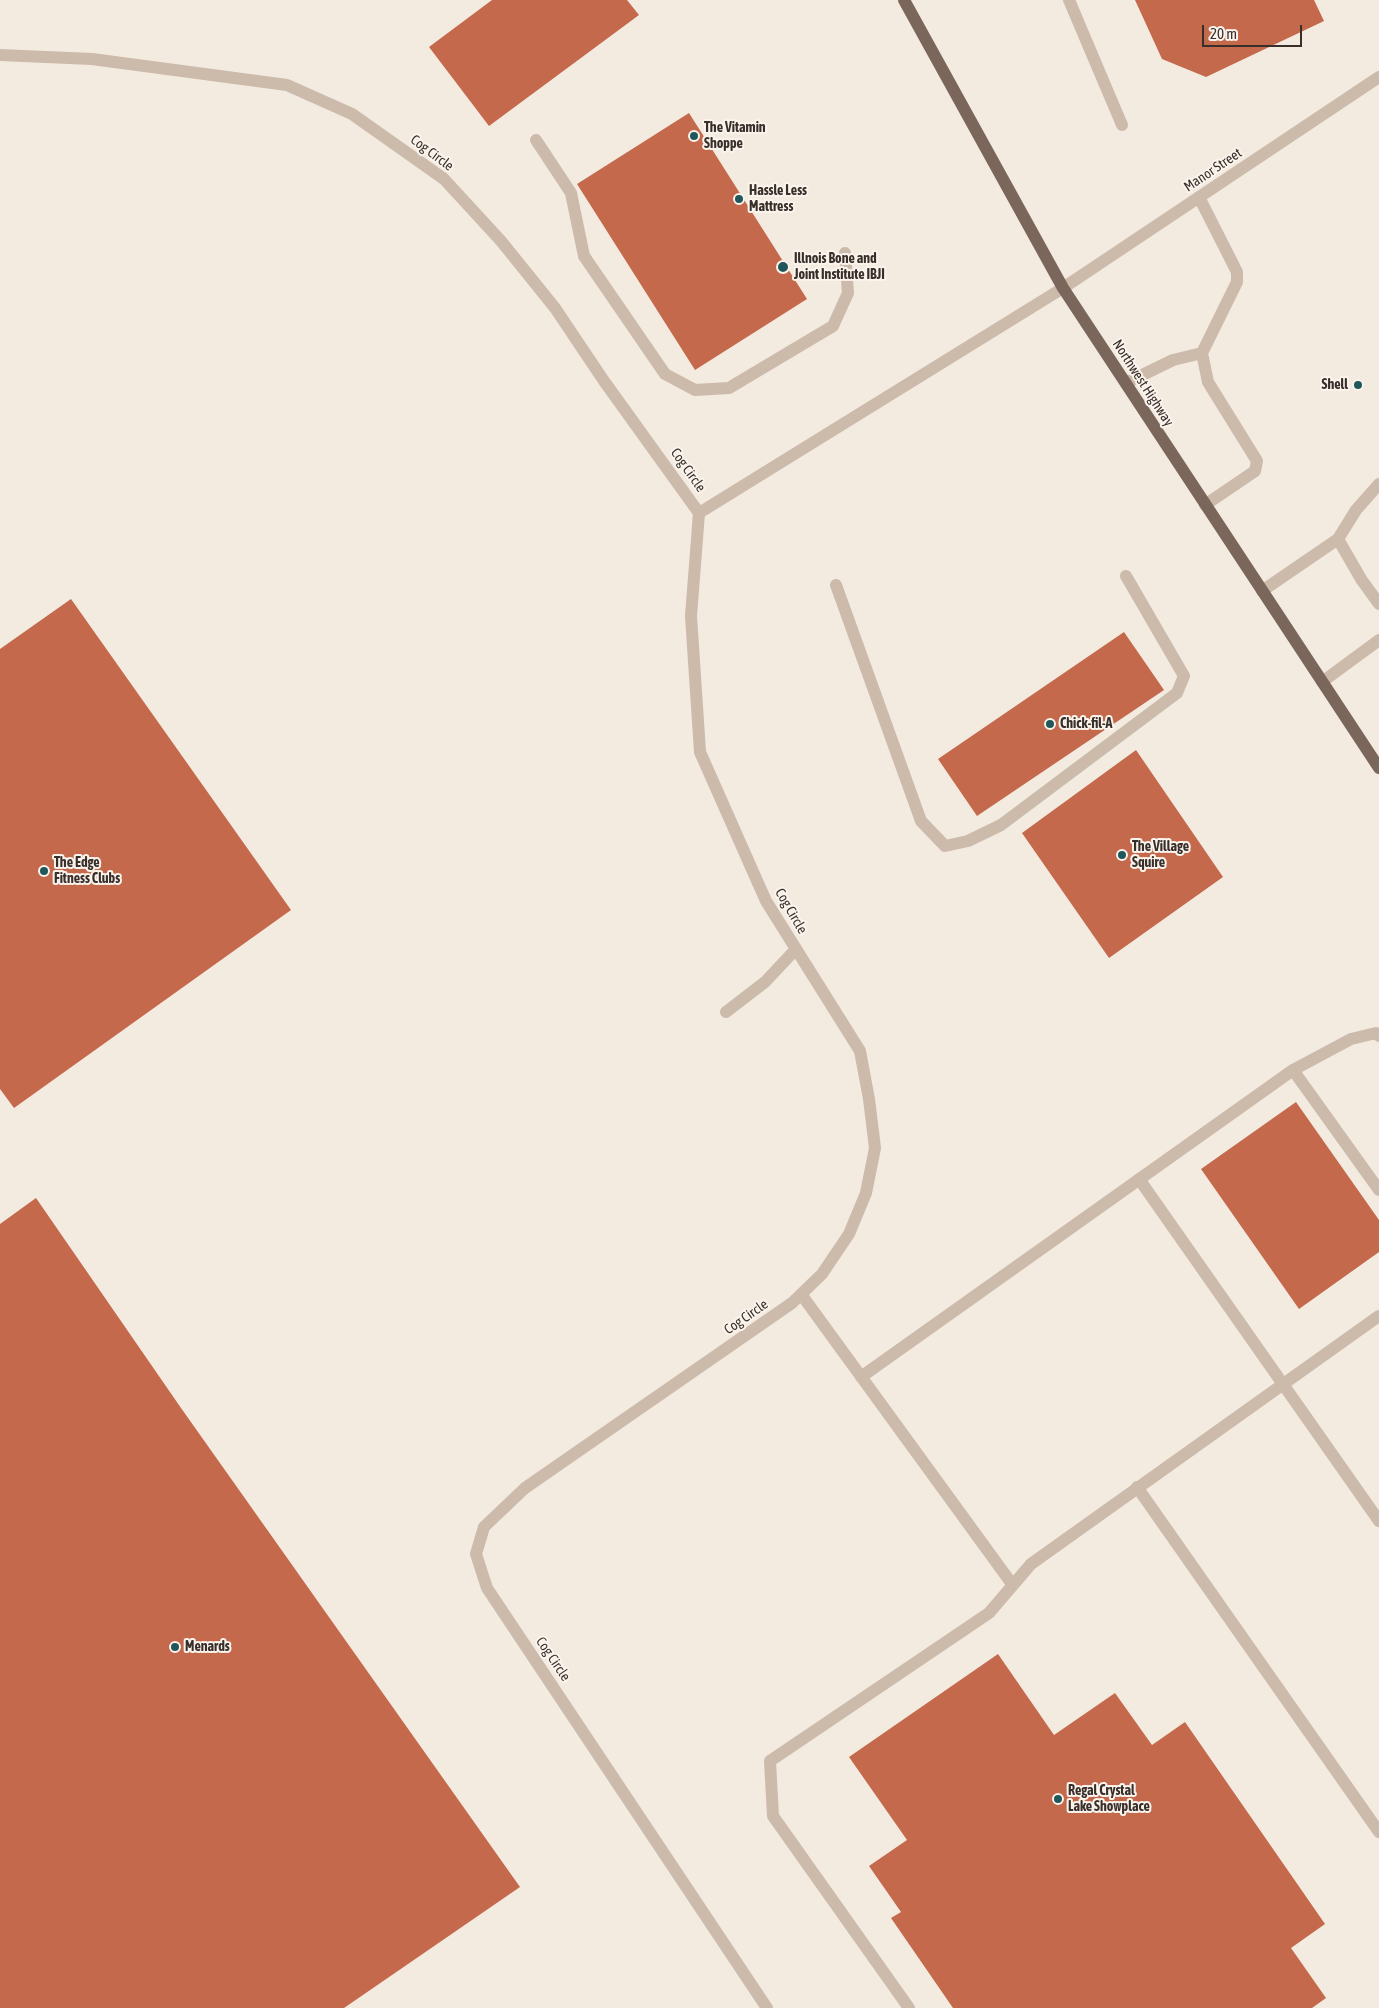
<!DOCTYPE html>
<style>
body{margin:0}
#map{position:relative;width:1379px;height:2008px;overflow:hidden;background:#f3eae0;font-family:"Asap Condensed",sans-serif}
canvas{display:block}
.scale{position:absolute;left:1202px;top:25px;width:100px;height:22px;box-sizing:border-box;border:2px solid #392f2a;border-top:0;padding-left:6px;font-size:15px;line-height:18px;white-space:nowrap;color:#392f2a;-webkit-text-stroke:4px #faf4ed;paint-order:stroke}
</style>
<div id="map">
<canvas width="1379" height="2008"></canvas>
<div class="scale">20 m</div>
</div>
<script>
const ctx = document.querySelector('canvas').getContext('2d');
ctx.lineJoin = 'round';
function fillPath(path, color) {
  ctx.fillStyle = color;
  ctx.fill(path, 'evenodd');
}
function stroke(path, color, width, dash) {
  ctx.strokeStyle = color;
  ctx.lineWidth = width;
  ctx.lineCap = dash ? 'butt' : 'round';
  ctx.setLineDash(dash || []);
  ctx.stroke(path);
}
function write(font, color, halo, rows, align = 'center') {
  ctx.font = font + ' "Asap Condensed",sans-serif';
  ctx.lineWidth = 4;
  ctx.setLineDash([]);
  ctx.textBaseline = 'middle';
  ctx.strokeStyle = halo;
  ctx.fillStyle = color;
  for (const [text, x, y, turn = 0] of rows) {
    ctx.save();
    ctx.translate(x, y);
    ctx.rotate((+turn || 0) * Math.PI / 180);
    ctx.textAlign = isNaN(turn) ? turn : align;
    if (halo) ctx.strokeText(text, 0, 0);
    ctx.fillText(text, 0, 0);
    ctx.restore();
  }
}
const building = new Path2D(`
 M492 0H627L639 15 489 126 429 47Z
 M1135 0H1314L1324 21 1206 77 1162 59Z
 M689 113 807 299 695 370 577 184Z
 M71 599 291 910 14 1108 0 1089V649Z
 M1124 632 1164 690 977 816 938 759Z
 M1136 750 1223 877 1109 958 1022 833Z
 M1296 1102 1379 1220V1252L1299 1309 1201 1169Z
 M36 1198 181 1408 520 1887 344 2008H0V1224Z
 M998 1654 1054 1735 1115 1693 1152 1745 1185 1722 1325 1924 1291 1948 1326 1998 1312 2008H953L891 1918 901 1912 869 1866 907 1840 849 1757Z`);
const service = new Path2D(`
 M1069 0 1122 125
 M0 55 92 59 287 85 352 114 444 179 501 241 555 308 604 381 699 513 1063 288
 M536 140 571 193 584 256 665 374 695 390 729 388 833 326 848 293 845 253
 M1199 197 1237 272V282L1202 353 1208 382 1257 461 1255 471 1205 505
 M1126 383 1173 360 1202 353
 M699 513 691 616 700 752 766 901 860 1051 869 1099 875 1148 866 1193 849 1234 822 1274 792 1303 525 1488 484 1527 476 1554 487 1588 767 2008
 M1338 539 1361 579 1379 604
 M836 585 921 821 945 846 968 841 1001 825 1177 693 1184 676 1126 576
 M1262 591 1338 539 1356 510 1379 484
 M1322 682 1379 640
 M726 1012 765 982 796 949
 M1293 1070 1351 1039 1376 1033 1379 1036
 M1139 1179 1379 1521
 M801 1294 1012 1584
 M861 1377 1293 1070 1379 1190
 M1137 1487 1379 1832
 M909 2008 773 1816 770 1761 989 1613 1031 1564 1379 1316`);
const minor = new Path2D(`
 M1063 288 1379 77`);
const primary = new Path2D(`
 M904 0 1063 288 1379 768`);
const markers = [
 [694,136,5,"#20575b"],
 [739,199,5,"#20575b"],
 [783,267,6,"#20575b"],
 [1358,385,5,"#20575b"],
 [1050,724,5,"#20575b"],
 [1122,855,5,"#20575b"],
 [44,871,5,"#20575b"],
 [175,1647,5,"#20575b"],
 [1058,1799,5,"#20575b"]
];
const poiNames = [
 ["The Vitamin",704,128],
 ["Shoppe",704,144],
 ["Hassle Less",749,191],
 ["Mattress",749,207],
 ["Illnois Bone and",794,259],
 ["Joint Institute IBJI",794,275],
 ["Shell",1348,385,"right"],
 ["Chick-fil-A",1060,724],
 ["The Village",1132,847],
 ["Squire",1132,863],
 ["The Edge",54,863],
 ["Fitness Clubs",54,879],
 ["Menards",185,1647],
 ["Regal Crystal",1068,1791],
 ["Lake Showplace",1068,1807]
];
const streetNames = [
 ["Cog Circle",432,153,37],
 ["Manor Street",1213,170,-34],
 ["Northwest Highway",1143,383,57],
 ["Cog Circle",688,470,55],
 ["Cog Circle",791,911,60],
 ["Cog Circle",746,1317,-35],
 ["Cog Circle",553,1659,56]
];
fillPath(building, '#c5694c');
stroke(service, '#ccbaab', 12);
stroke(minor, '#ccbaab', 12);
stroke(primary, '#7b665c', 12);
for (const [x, y, r, color] of markers) {
  const dot = new Path2D();
  dot.arc(x, y, r, 0, 2 * Math.PI);
  ctx.fillStyle = color;
  ctx.fill(dot);
  stroke(dot, '#faf4ed', 2);
}
write('bold 14px', '#392f2a', '#faf4ed', poiNames, 'left');
write('14px', '#392f2a', '#faf4ed', streetNames);
</script>
